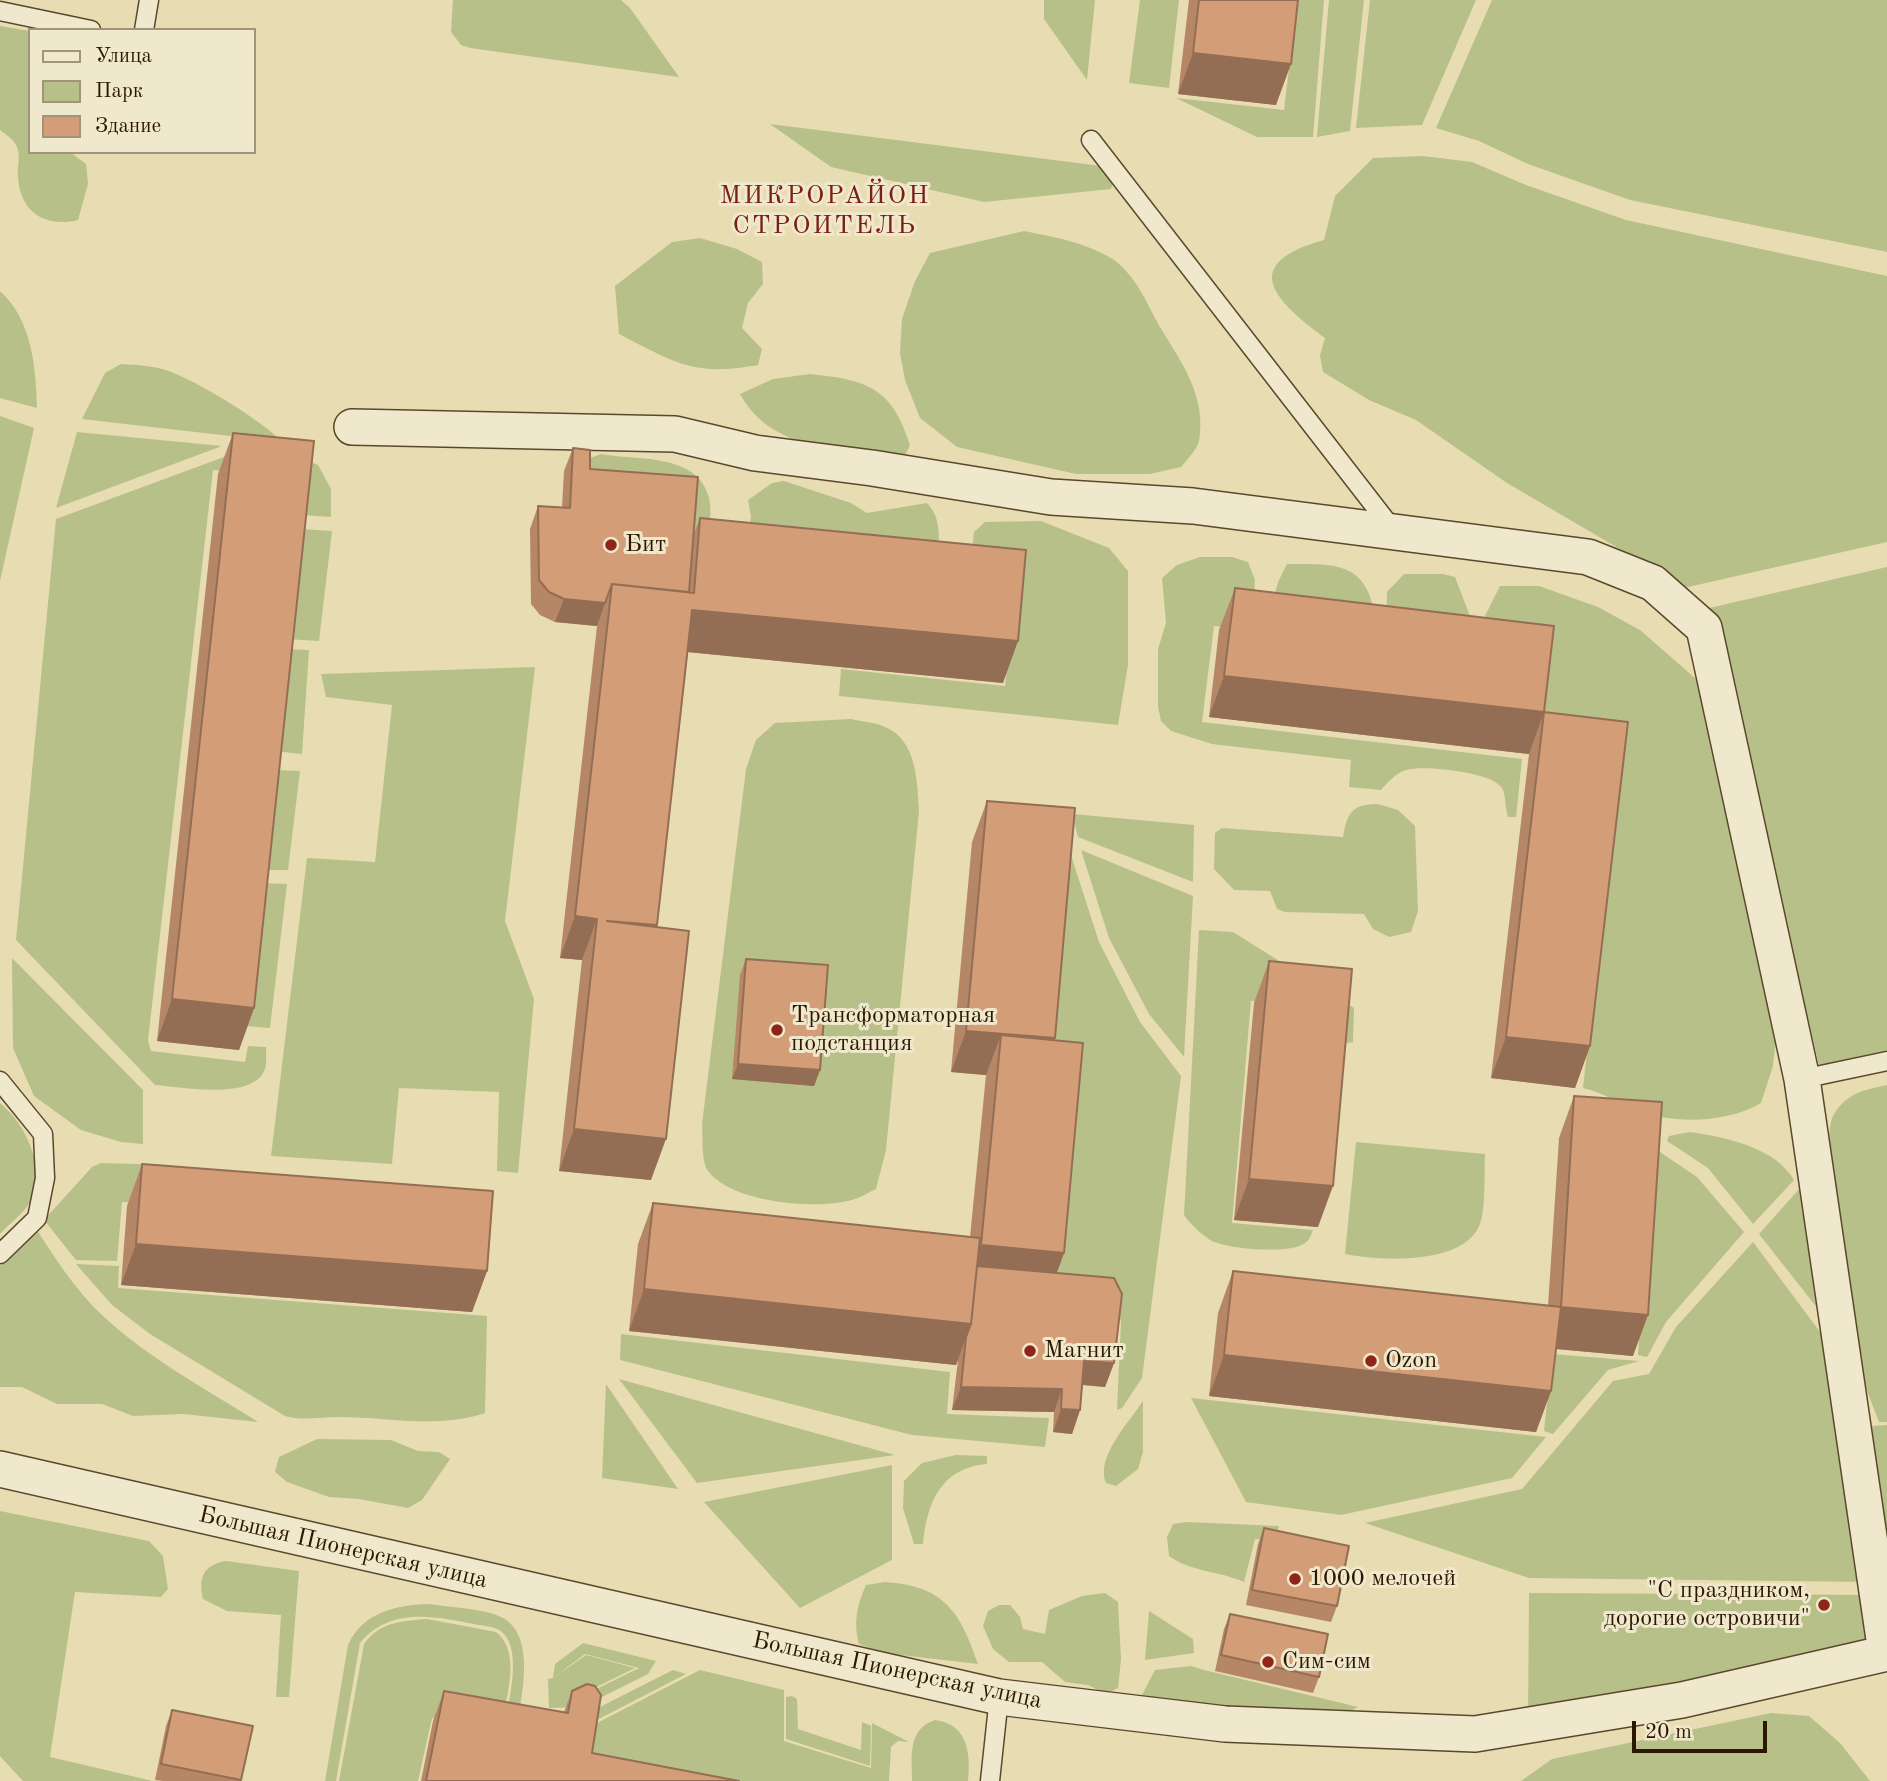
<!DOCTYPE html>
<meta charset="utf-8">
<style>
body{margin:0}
#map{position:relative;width:1887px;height:1781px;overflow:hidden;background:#e8dcb2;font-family:"Old Standard TT",serif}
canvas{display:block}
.legend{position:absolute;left:28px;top:28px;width:228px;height:126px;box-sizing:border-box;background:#f0e8cd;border:2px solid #a2947b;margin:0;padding:9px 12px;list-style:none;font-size:21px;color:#2c1700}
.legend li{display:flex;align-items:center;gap:14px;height:35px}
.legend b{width:35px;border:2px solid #a2947b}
.scale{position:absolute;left:1632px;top:1721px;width:135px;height:32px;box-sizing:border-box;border:4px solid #2c1700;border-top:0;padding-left:9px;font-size:21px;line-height:24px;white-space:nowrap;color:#2c1700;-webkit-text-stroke:5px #f0e8cd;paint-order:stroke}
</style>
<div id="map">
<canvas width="1887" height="1781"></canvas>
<ul class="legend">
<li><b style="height:9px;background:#f0e8cd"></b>Улица</li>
<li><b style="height:19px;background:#b8c08a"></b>Парк</li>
<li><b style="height:19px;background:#d39d78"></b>Здание</li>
</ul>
<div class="scale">20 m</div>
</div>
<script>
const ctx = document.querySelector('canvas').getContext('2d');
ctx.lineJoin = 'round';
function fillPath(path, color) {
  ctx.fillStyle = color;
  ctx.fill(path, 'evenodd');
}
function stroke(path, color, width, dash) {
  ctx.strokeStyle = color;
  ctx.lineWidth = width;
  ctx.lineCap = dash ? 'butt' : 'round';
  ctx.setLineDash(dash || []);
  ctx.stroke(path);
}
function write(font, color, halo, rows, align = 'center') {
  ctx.font = font + ' "Old Standard TT",serif';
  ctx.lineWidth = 6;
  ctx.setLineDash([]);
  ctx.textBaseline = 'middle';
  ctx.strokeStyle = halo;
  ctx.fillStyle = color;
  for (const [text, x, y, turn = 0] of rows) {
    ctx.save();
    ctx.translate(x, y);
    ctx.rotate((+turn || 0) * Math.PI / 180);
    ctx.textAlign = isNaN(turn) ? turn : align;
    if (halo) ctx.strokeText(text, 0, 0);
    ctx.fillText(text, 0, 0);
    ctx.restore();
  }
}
const green = new Path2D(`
 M453 0H621L630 8 679 77 470 48 461 45 451 32Z
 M1044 0H1095L1087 80 1044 19Z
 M1140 0H1179L1169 88 1129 83Z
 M1297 0H1324L1313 137H1257L1176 98 1284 110Z
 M1329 0H1364L1350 131 1317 137Z
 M1370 0H1476L1422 125 1356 128Z
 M1492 0H1887V252L1630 200 1528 164 1479 141 1436 128Z
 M0 26 30 31V152H70L86 164 88 184 78 220C45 228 20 212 18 177 17 169 20 158 18 150 16 141 7 135 0 130Z
 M770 124 1117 168 1111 189 984 202 831 167Z
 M1423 156 1472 162 1526 185 1626 220 1887 276V542L1679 589 1613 545 1507 483 1416 420 1369 400 1323 372 1320 355 1325 338C1275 301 1237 264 1324 240L1335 196 1373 158Z
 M1024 231C1054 237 1084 242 1111 258 1135 273 1147 304 1160 327 1181 362 1207 396 1199 441 1197 449 1187 460 1181 467L1150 474H1076L957 447 920 418 905 380 900 353 902 319 915 281 930 253Z
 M700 238 737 249 762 262 763 284 748 303 742 328 762 349 758 365C693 377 674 362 619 334L615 286 672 242Z
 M0 291C32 320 36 367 37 408L0 398Z
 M121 364C140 365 159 366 176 374 205 386 260 420 283 442L82 419 105 373Z
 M810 374C867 380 892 387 910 445L902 462C882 448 879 452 856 450 809 447 764 438 740 394L773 379Z
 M0 416 34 428 0 581Z
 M77 432 222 446 56 508Z
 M243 450 298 457 318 465 331 489V517L301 515 304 479 213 470 148 1040 151 1051 245 1062 248 1046 266 1047C266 1053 267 1062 265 1069 254 1101 182 1087 155 1085L16 940 56 519Z
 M601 454C636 461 698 452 709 498 713 516 707 540 706 558L589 488 590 458Z
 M784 481 851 503 867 513 927 503C943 520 939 542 937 564L747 536 751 517 748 500 772 483Z
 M1041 521 1109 548 1128 571V665L1118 725 839 696 841 669 1005 686 1015 588 969 583 974 532 985 522Z
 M300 529 332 531 319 641 286 639Z
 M1200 557H1232L1248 562 1255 580 1252 630 1214 626 1202 722 1522 759 1516 817H1508C1505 808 1506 798 1503 790 1497 772 1427 766 1411 769 1397 771 1389 781 1381 790L1349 787 1351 760 1212 744 1171 731 1161 721 1158 707V649L1166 623 1162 578 1177 565Z
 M1287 564C1335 564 1366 561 1375 616L1272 605 1278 582Z
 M1887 567V1050L1819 1065 1714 629 1705 609Z
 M1404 574H1443L1455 577 1470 616 1386 639 1387 592Z
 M1500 586H1539L1598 607 1640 630 1703 685 1776 1035 1773 1066 1761 1103C1732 1121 1682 1124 1649 1114 1626 1107 1607 1094 1583 1088L1619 759 1537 748 1485 616Z
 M285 649 309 650 302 754 273 751Z
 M535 667 505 921 534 999 518 1173 497 1171 499 1092 399 1088 392 1164 271 1156 307 858 375 862 392 705 326 697 321 674Z
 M851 719C862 722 875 722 885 727 917 740 917 781 919 811L886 1150 876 1189C869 1192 860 1198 852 1200 816 1210 732 1203 708 1171 701 1161 703 1136 702 1124L746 769 756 740 775 723Z
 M273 770 300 771 288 870H262Z
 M1378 804 1398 810 1415 826 1418 911 1411 932 1389 937 1373 929 1364 914 1285 912 1277 909 1270 891 1234 890 1214 869 1215 833 1222 828 1343 837C1347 813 1352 804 1378 804Z
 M1072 814 1194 825 1193 882 1078 837Z
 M1081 850 1193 896 1184 1057 1149 1014 1109 938Z
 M1070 852 1099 942 1140 1022 1181 1076 1142 1378 1122 1408 1117 1410 1121 1322 1117 1307 1056 1289 1078 1081 1044 1076Z
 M261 883 287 884 270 1028 245 1026Z
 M1199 930 1233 932 1354 1008 1353 1042 1337 1045 1340 1008 1251 1001 1232 1223 1313 1230C1310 1238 1308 1243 1299 1246 1282 1253 1229 1249 1212 1241 1203 1236 1190 1224 1184 1215Z
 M12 958 143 1090V1144L121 1142 81 1130 34 1096 13 1048Z
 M1887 1085V1422H1879C1872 1403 1863 1382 1857 1362 1848 1325 1817 1140 1834 1114 1847 1093 1864 1090 1887 1085Z
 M0 1103C26 1124 47 1169 30 1202 24 1213 9 1224 0 1234Z
 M1690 1132C1725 1137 1775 1147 1794 1180L1753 1224 1708 1168 1667 1141 1669 1136Z
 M1356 1142 1485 1154C1484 1173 1486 1208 1480 1224 1464 1266 1379 1261 1345 1254Z
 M1651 1146 1697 1177 1744 1232 1666 1322 1647 1357 1638 1355Z
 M101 1163 171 1165 170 1204 122 1202 117 1261 76 1260 44 1220 92 1167Z
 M1809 1178 1833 1328 1759 1234Z
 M35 1227C55 1258 75 1290 103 1316 148 1358 206 1389 258 1422L183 1414 133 1416 102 1404H57L22 1387H0V1266Z
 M1753 1242 1832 1348 1869 1582 1529 1578 1365 1523 1522 1489 1613 1381 1649 1374 1676 1327Z
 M76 1264 119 1266 118 1288 487 1316 485 1413C438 1429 387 1417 339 1417 320 1417 303 1421 285 1416L150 1334 112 1305Z
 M621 1334 950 1372 947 1414 1049 1418 1045 1447 912 1435 620 1360Z
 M1552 1354 1639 1361 1608 1370 1553 1434 1544 1431Z
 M619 1379 895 1455 697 1483Z
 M606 1384 678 1489 602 1478Z
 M1191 1398 1546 1437 1512 1478 1341 1515 1246 1502Z
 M1143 1401V1452L1138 1469 1116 1486 1106 1483C1095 1458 1129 1422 1143 1401Z
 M1887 1425V1546L1872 1426Z
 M317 1439 391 1440 418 1451 439 1452 450 1459 422 1500 408 1508 359 1499 329 1497 287 1482 275 1472 279 1457Z
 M956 1455 987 1456V1464C941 1468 927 1502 923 1544H914L903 1508 904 1481 922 1463Z
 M892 1465V1560L800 1608 704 1502Z
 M0 1511 149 1541 163 1556 168 1589 161 1597 75 1592 50 1757 153 1781H23L0 1756Z
 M1186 1522 1279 1526 1275 1540 1255 1539 1244 1582C1220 1571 1191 1572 1169 1556L1167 1537 1173 1524Z
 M226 1561 299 1571 289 1697H276L281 1615 227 1611 203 1599C198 1576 204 1565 226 1561Z
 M885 1582C944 1586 960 1611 978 1664L883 1653 859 1644C853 1623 857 1605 866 1585Z
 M1105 1593 1118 1602 1121 1659 1118 1688 1106 1694 1088 1685 1065 1682 1042 1662H1009L993 1649 983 1626 988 1611 999 1605H1010L1020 1617 1023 1629 1045 1634 1049 1610 1082 1596Z
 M1529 1593 1873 1595 1878 1644 1528 1717Z
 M429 1604C448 1607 488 1609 503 1618 537 1637 521 1700 516 1730L504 1728C508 1705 522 1653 504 1634 497 1626 483 1626 474 1624 433 1616 390 1607 360 1643L336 1781H325L348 1645C363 1612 396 1605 429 1604Z
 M1149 1611 1193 1639 1194 1653 1145 1660Z
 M427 1619 496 1632C523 1653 505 1702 500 1730L432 1718 418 1781H339L364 1644C380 1622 401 1621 427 1619Z
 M583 1643 656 1661 648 1674 582 1707 578 1698 639 1668 585 1654 553 1678 586 1655 635 1668 576 1697 580 1707 549 1708 548 1679 553 1678 555 1664Z
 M1191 1666 1204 1670 1358 1707 1344 1715 1148 1705 1142 1695 1155 1670Z
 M673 1670 686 1674 595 1721 588 1713Z
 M700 1670 784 1690V1741L871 1768 872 1723 909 1742 898 1741 891 1747 889 1781H587L595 1724Z
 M792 1696 797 1699 798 1729 861 1750 862 1722 871 1726 870 1766 786 1739V1697Z
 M1771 1713 1809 1716 1840 1743 1870 1781H1521L1552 1759Z
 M935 1720C968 1724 971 1754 968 1781H912C912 1757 907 1729 935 1720Z`);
const lane = new Path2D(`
 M0 11 91 30
 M144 30 149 0
 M1091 140 1394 531
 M1802 1079 1887 1061
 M0 1081 43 1134 45 1178 37 1218 0 1254
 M990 1781 999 1697`);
const street = new Path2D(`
 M352 427 675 434 755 453 872 468 1051 497 1193 506 1588 557 1653 583 1704 628 1802 1079 1886 1653
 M0 1469 999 1697 1225 1724 1475 1734 1682 1700 1887 1653`);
const wall = new Path2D(`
 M1189 0H1298L1276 105 1178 94Z
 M233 433 254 1008 239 1050 157 1041 218 474Z
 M573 448 590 469 693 536 700 518 1003 683 688 652 657 927 651 1180 559 1171 582 960 560 958 597 626 555 622 540 615 531 604 530 529 538 506 562 507 564 471Z
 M1235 588 1544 712 1590 1046 1575 1088 1491 1078 1529 754 1209 717 1219 630Z
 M987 801 1055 1038 1064 1253 1056 1273 1114 1363 1105 1387 1082 1385 1080 1410 1072 1434 1053 1432 1054 1412 952 1410 958 1360 956 1365 629 1331 638 1244 653 1203 970 1237 986 1075 951 1072 972 842Z
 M746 959 820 1070 814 1086 732 1079 740 975Z
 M1269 961 1318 1227 1234 1220 1254 1003Z
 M1574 1096 1633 1356 1556 1349 1551 1391 1536 1432 1209 1396 1218 1313 1233 1271 1548 1306 1559 1138Z
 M142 1164 487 1271 472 1312 121 1285 127 1206Z
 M1264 1528 1337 1606 1331 1622 1246 1605 1258 1544Z
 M1230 1614 1319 1677 1313 1693 1215 1671 1224 1629Z
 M444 1691 564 1712 572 1691 592 1753 739 1781H421L433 1721Z
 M172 1710 253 1726 241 1781H163L155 1780 166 1726Z`);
const shadedWall = new Path2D(`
 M1193 53 1291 64 1276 105 1178 94Z
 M564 599 605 603 597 626 555 622Z
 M692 610 1018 641 1003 683 677 651Z
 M1224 676 1544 712 1529 754 1209 717Z
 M575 916 597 919 582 960 560 958Z
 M172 999 254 1008 239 1050 157 1041Z
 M966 1031 1055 1038 1040 1079 1001 1035 986 1075 951 1072Z
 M1506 1037 1590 1046 1575 1088 1491 1078Z
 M738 1064 820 1070 814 1086 732 1079Z
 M574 1129 666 1139 651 1180 559 1171Z
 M1249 1179 1333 1186 1318 1227 1234 1220Z
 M136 1244 487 1271 472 1312 121 1285Z
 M981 1245 1064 1253 1049 1295 966 1286Z
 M644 1289 971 1324 956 1365 629 1331Z
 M1561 1307 1648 1315 1633 1356 1546 1348Z
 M1224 1355 1551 1391 1536 1432 1209 1396Z
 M1084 1361 1114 1363 1105 1387 1075 1384Z
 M961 1387 1062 1389 1054 1412 952 1410Z
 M1061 1409 1080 1410 1072 1434 1053 1432Z`);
const building = new Path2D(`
 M1199 0H1298L1291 64 1193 53Z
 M233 433 314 441 254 1008 172 999Z
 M573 448 590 450V469L698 477 689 592 612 584 605 603 564 599 549 592 539 580 538 506 570 508Z
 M700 518 1026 550 1018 641 692 610 657 925 607 921 689 931 666 1139 574 1129 597 919 575 916 612 584 694 593Z
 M1235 588 1554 626 1544 712 1628 722 1590 1046 1506 1037 1544 712 1224 676Z
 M987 801 1075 808 1055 1038 966 1031Z
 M746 959 828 965 820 1070 738 1064Z
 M1269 961 1352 969 1333 1186 1249 1179Z
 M1001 1035 1083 1043 1064 1253 981 1245Z
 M1574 1096 1662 1102 1648 1315 1561 1307 1551 1391 1224 1355 1233 1271 1561 1307Z
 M142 1164 493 1191 487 1271 136 1244Z
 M653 1203 980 1238 971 1324 644 1289Z
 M977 1266 1114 1278 1122 1294 1114 1363 1084 1361 1080 1410 1061 1409 1062 1389 961 1387 966 1337 971 1324Z
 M1264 1528 1349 1546 1337 1606 1252 1590Z
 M1230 1614 1328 1634 1319 1677 1221 1655Z
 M587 1684 595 1686 601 1695 592 1753 739 1781H426L444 1691 568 1713 572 1691Z
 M172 1710 253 1726 241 1780 161 1764Z`);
const markers = [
 [611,545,7,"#8f2418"],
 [777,1030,7,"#8f2418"],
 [1030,1351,7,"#8f2418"],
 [1371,1361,7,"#8f2418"],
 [1295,1579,7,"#8f2418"],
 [1824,1605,7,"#8f2418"],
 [1268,1662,7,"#8f2418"]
];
const poiNames = [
 ["Бит",625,545],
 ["Трансформаторная",791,1016],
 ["подстанция",791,1044],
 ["Магнит",1044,1351],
 ["Ozon",1385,1361],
 ["1000 мелочей",1309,1579],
 ["\"С праздником,",1810,1591,"right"],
 ["дорогие островичи\"",1810,1619,"right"],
 ["Сим-сим",1282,1662]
];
const streetNames = [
 ["Большая Пионерская улица",343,1548,13],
 ["Большая Пионерская улица",897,1671,12]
];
const neighbourhoodNames = [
 ["МИКРОРАЙОН",825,196],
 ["СТРОИТЕЛЬ",825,226]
];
fillPath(green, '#b8c08a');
stroke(lane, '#5b482c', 21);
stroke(street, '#5b482c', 38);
stroke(lane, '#f0e8cd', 18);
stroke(street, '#f0e8cd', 35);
fillPath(wall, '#b58767');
fillPath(shadedWall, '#946e54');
fillPath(building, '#d39d78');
stroke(building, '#946e54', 2);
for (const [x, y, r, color] of markers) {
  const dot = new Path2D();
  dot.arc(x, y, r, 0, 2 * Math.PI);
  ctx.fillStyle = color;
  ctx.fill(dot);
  stroke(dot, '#f0e8cd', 2.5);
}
write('24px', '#2c1700', '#f0e8cd', poiNames, 'left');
write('24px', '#2c1700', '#f0e8cd', streetNames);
ctx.letterSpacing = '2px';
write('26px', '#7a1f14', '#f0e8cd', neighbourhoodNames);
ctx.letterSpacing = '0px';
</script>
